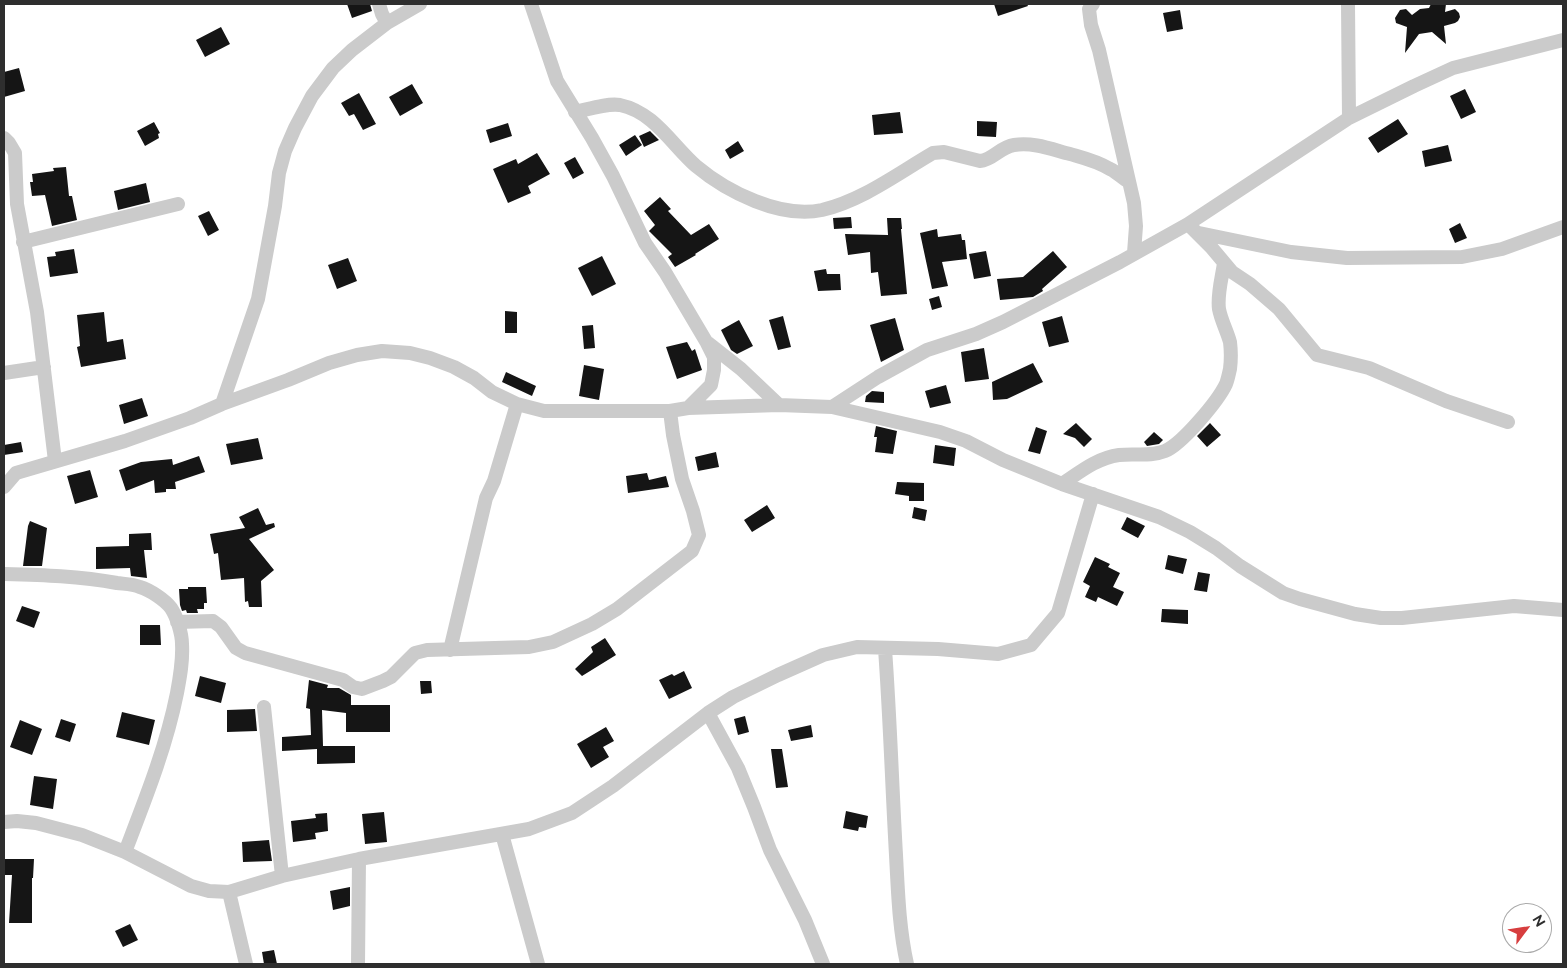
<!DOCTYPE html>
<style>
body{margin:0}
#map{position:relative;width:1567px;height:968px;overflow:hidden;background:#fff;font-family:Raleway,sans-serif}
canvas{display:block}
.frame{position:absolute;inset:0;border:5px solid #2e2e2e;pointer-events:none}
.north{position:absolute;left:1502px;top:903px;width:50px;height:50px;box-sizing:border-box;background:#fff;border:1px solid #ababab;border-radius:50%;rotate:59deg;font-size:14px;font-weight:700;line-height:20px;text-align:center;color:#2e2e2e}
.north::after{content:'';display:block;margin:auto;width:18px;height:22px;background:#d73e3f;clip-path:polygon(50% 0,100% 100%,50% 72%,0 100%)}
</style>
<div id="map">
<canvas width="1567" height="968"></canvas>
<div class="frame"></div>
<div class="north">N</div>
</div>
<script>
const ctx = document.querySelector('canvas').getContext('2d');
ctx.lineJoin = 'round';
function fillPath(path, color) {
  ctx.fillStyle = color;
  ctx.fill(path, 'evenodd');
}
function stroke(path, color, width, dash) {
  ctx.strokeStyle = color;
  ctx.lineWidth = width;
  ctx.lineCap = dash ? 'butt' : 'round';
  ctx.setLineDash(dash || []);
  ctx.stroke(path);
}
const building = new Path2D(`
 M347 4H370L372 11 352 18Z
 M994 4H1027L1028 6 998 16Z
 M1431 4H1446L1445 12 1455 9 1459 13 1460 17 1458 21 1455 23 1444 26 1446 44 1432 32 1419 34 1405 53 1407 27 1396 23 1395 18 1400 10 1406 9 1412 15 1420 9 1429 8Z
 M1180 10 1183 29 1167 32 1163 13Z
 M221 27 230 44 205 57 196 40Z
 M19 68 25 91 4 97V72Z
 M412 84 423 103 400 116 389 97Z
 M1465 89 1476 112 1461 119 1450 96Z
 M359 93 376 124 363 130 354 114 349 116 341 103Z
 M900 112 903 133 874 135 872 115Z
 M1398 119 1408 134 1378 153 1368 138Z
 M977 121 997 122 996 137 977 136Z
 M154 122 160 133 158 134 159 138 145 146 137 131Z
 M508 123 512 136 490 143 486 130Z
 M650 131 659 140 644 147 639 136Z
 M635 135 642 145 626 156 619 145Z
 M738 141 744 151 730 159 725 150Z
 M1448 145 1452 161 1425 167 1422 151Z
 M537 153 550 174 528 186 531 193 508 203 493 169 516 159 518 164Z
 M575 157 584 173 573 179 564 163Z
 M66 167 69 196H72L77 220 52 226 45 195 32 196 30 182H33L32 174 54 171 53 168Z
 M146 183 150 202 118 210 114 191Z
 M660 197 671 209 668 211 691 235 709 224 719 239 695 254 696 255 675 267 668 257 672 254 649 231 655 225 644 211Z
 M209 211 219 230 208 236 198 216Z
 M851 217 852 228 834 229 833 218Z
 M887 218H901L902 229H901L907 294 881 296 878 272 871 273 870 252 848 255 845 234 888 235Z
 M1460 223 1467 238 1455 243 1449 229Z
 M937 229 938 237 961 234 962 240H965L967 259 942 262 948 286 932 289 920 233Z
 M74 249 78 273 50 277 47 257 56 256 55 252Z
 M986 251 991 276 974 279 969 254Z
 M1053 251 1067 267 1042 289 1043 291 1033 297 1000 300 997 279 1023 277Z
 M602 256 616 284 592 296 578 268Z
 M348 258 357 281 337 289 328 265Z
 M826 269 827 274H840L841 290 818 291 814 271Z
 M939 296 942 307 932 310 929 299Z
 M505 311 517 312V333H505Z
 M104 312 107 342 123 339 126 359 81 367 77 347 80 346 77 315Z
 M783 316 791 347 778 350 769 320Z
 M1062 316 1069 342 1049 347 1042 322Z
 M895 318 904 350 881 362 870 325Z
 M739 320 753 346 737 354 731 350 721 330Z
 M593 325 595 348 584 349 582 326Z
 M687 342 692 351 695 349 702 370 677 379 666 347Z
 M984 348 989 379 965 382 961 352Z
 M1033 363 1043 382 1007 399 993 400 992 382Z
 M584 365 604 369 599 400 579 396Z
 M506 372 536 386 532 396 502 382Z
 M946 385 951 403 930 408 925 391Z
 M872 391 884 392V403L865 402 866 396Z
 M142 398 148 416 124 424 119 405Z
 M1076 423 1092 439 1084 447 1075 438 1063 434Z
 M1210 423 1221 435 1207 447 1197 436Z
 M876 426 897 431 893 454 875 452 877 437H874Z
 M1036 427 1047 431 1040 454 1028 451Z
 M1154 432 1163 440 1159 444 1147 446 1144 442Z
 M258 438 263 459 231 465 226 444Z
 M21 442 23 452 4 455V445Z
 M935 445 956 448 954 466 933 463Z
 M716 452 719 467 698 471 695 457Z
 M199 456 205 472 175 482 176 489H166V492L155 493 154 480 126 491 119 470 141 462 172 459 173 465Z
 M90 470 98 497 75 504 67 476Z
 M647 473 649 480 666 476 669 487 628 493 626 476Z
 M897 482 924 483V501H909V496L895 494Z
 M767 505 775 518 752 532 744 520Z
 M914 507 927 510 925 521 912 518Z
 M258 508 266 525 274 523 275 527 249 539 274 570 261 581 262 607H249L248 601 245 602 244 578 221 580 218 553 214 554 210 534 245 528 239 517Z
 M1127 517 1145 526 1138 538 1121 529Z
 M30 521 47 528 42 566H23L28 526Z
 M151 533 152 550H144L147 578 131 576 130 568 96 569V547L129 546V534Z
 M1168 555 1187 559 1183 574 1165 569Z
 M1095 557 1110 564 1108 567 1120 573 1113 587 1124 592 1117 606 1098 597 1096 602 1085 597 1090 586 1083 582Z
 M1198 572 1210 574 1207 592 1194 590Z
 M188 587H206L207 603H204V609H197L198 613H187L186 610 182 611 180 605 179 589H188Z
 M22 606 40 612 34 628 16 621Z
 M1162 609 1188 610V624L1161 622Z
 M140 625H160L161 645H140Z
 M605 638 616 655 582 676 575 669 593 652 591 647Z
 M684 671 692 688 669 699 659 680 672 674 674 676Z
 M200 676 226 683 221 703 195 696Z
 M309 680 328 685 327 688H339L351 695V705H390V732H346V713L322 710 323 746H355V763L317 764V749L282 751V737L311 735 310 709 306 708Z
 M420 681H431L432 693 421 694Z
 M255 709 257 731 227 732V710Z
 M122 712 155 720 149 745 116 737Z
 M745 716 749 732 738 735 734 719Z
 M61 719 76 724 70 742 55 737Z
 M20 720 42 729 32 755 10 747Z
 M811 725 813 737 791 741 788 730Z
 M606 727 614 741 603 747 609 757 591 768 577 744Z
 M771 749H782L788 787 776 788Z
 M34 776 57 779 53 809 30 805Z
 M846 811 868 816 866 828 859 827 858 831 843 828Z
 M384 812 387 842 365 844 362 814Z
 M327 813 328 831 315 833 316 839 293 842 291 821 316 818 315 814Z
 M269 840 272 861 243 862 242 842Z
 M4 859H34L33 878H32V923H9L12 875H4Z
 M350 887V906L333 910 330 891Z
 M130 924 138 940 123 947 115 931Z
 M274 950 277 964H264L262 952Z`);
const street = new Path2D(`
 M379 4 382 14 387 23
 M531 4 557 81 592 138 613 176 645 243 665 272 707 343 714 357V370L711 385 688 408
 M1093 4 1089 9 1091 25 1099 50 1134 203 1136 226 1134 253
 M1348 4 1349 118
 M575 112C589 109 607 103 620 105 654 112 672 145 696 166 727 192 781 219 822 210 863 200 897 174 933 153L944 152 980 161C993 160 1000 147 1014 145 1033 142 1051 149 1070 154 1084 158 1097 161 1110 169 1117 172 1122 178 1129 182
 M4 138 9 143 15 153 17 204 37 312 55 461
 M1188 224 1211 247 1232 272 1250 284 1279 309 1317 355 1369 368 1446 401 1508 422
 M1199 233 1291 252 1347 258 1462 257 1502 249 1563 227
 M23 242 178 204
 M708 343 741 369 779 405
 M4 373 44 367
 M222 404 258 299 275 206 279 173 285 151 295 128 312 96 333 68 352 50 387 23 420 4
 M832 407 878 377 927 350 976 334 1003 322 1120 262 1188 224 1349 118 1414 86 1453 68 1563 40
 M1062 484C1080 472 1097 458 1119 455 1135 453 1150 457 1165 451 1182 444 1218 401 1226 384 1228 379 1229 373 1230 369 1231 361 1231 350 1230 342 1227 331 1221 320 1219 309 1217 294 1222 278 1224 263
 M4 487 16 473 125 441 190 418 222 404 288 380 329 363 357 355 382 351 410 353 430 358 454 367 474 378 492 392 517 404 544 411H670L688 408 779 405 832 407 940 432 966 441 1003 460 1062 484 1159 517 1190 532 1216 548 1240 566 1283 593 1300 599 1355 614 1381 618H1402L1514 606 1563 610
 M4 574C42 575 80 576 117 583 125 584 133 584 140 587 150 590 165 600 171 608 177 617 182 634 182 644 183 661 180 677 177 693 166 748 145 800 125 852
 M177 622 213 621 221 627 236 648 245 653 343 680 353 687 362 689 383 681 391 677 415 653 427 650 529 647 553 642 592 624 617 609 692 551 699 535 693 511 682 479 673 435 670 411
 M885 649C890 717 892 786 896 855 898 892 899 928 907 964
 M450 650 486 498 494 481 517 404
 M264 707 282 876
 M708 713 738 768 754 807 770 850 805 920 823 964
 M4 822 17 821 36 823 82 835 125 852 191 886 209 891 229 892 282 876 359 859 529 829 572 813 613 786 708 713 733 697 778 675 823 655 857 647 938 649 998 654 1031 645 1058 613 1093 494
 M502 834 538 964
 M229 892 246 964
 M358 964 359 859`);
fillPath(building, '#151515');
stroke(street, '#cbcbcb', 14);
</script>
